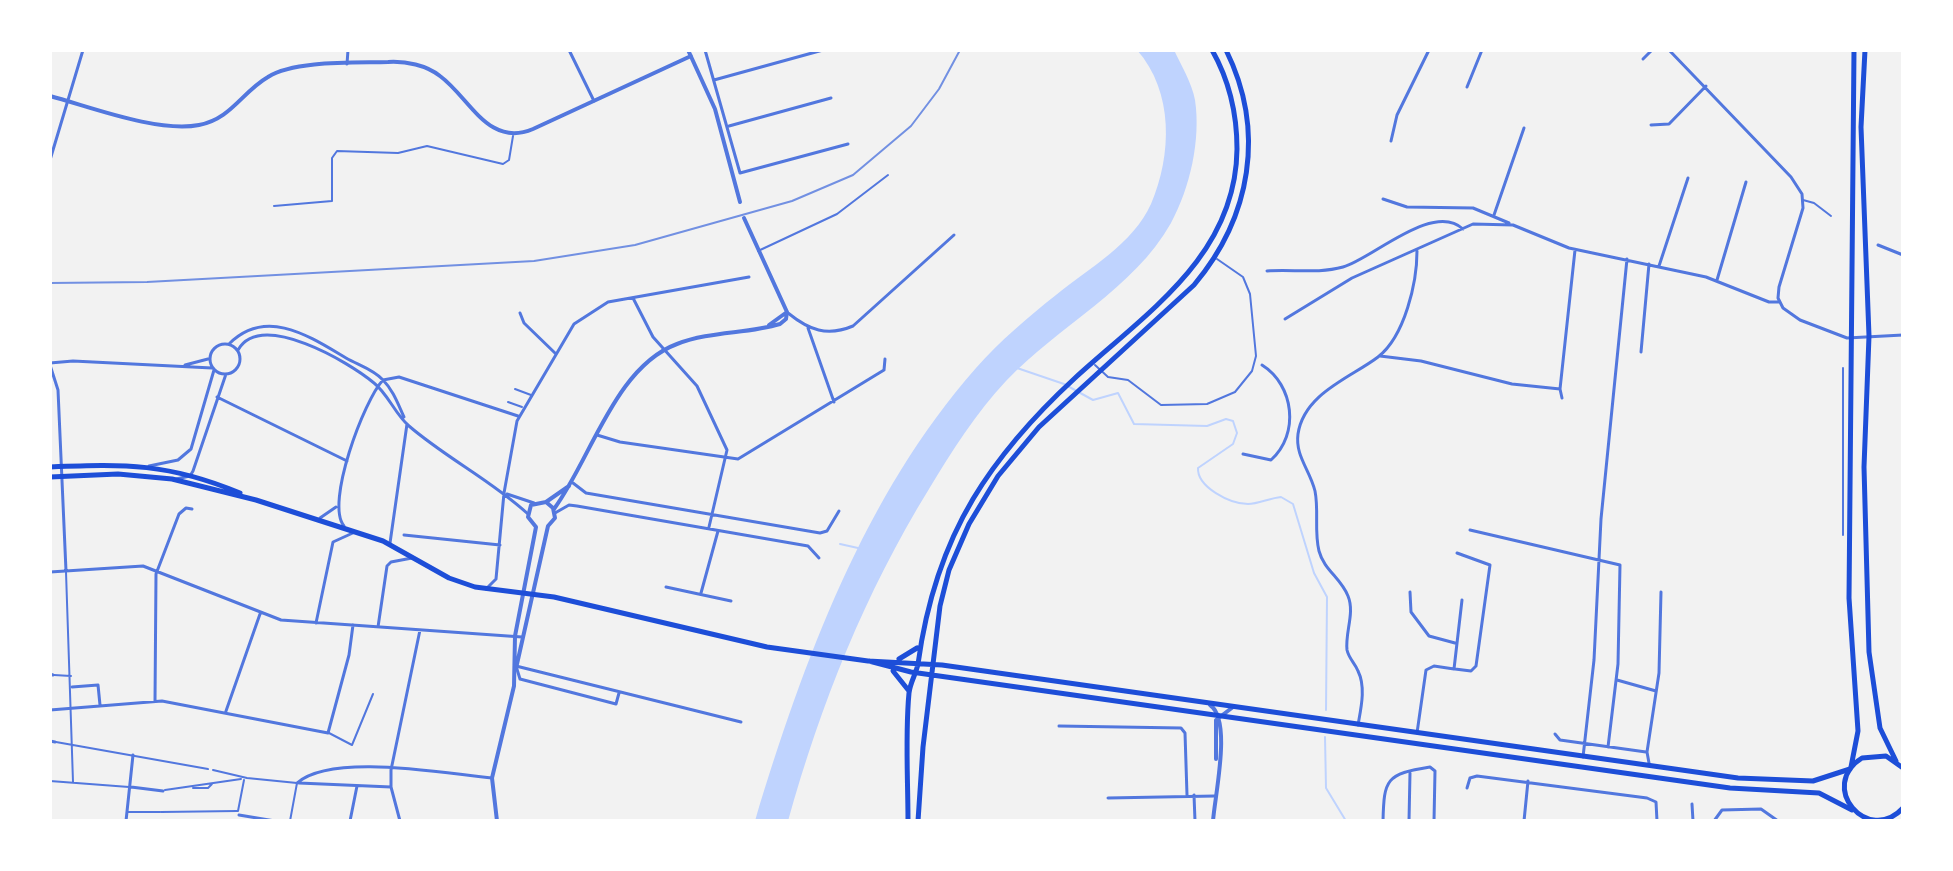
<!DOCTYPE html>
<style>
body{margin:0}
#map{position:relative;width:1953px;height:871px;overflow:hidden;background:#f2f2f2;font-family:"Sofia Sans Condensed",sans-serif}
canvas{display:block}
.frame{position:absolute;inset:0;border:52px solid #fff;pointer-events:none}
</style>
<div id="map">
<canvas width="1953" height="871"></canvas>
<div class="frame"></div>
</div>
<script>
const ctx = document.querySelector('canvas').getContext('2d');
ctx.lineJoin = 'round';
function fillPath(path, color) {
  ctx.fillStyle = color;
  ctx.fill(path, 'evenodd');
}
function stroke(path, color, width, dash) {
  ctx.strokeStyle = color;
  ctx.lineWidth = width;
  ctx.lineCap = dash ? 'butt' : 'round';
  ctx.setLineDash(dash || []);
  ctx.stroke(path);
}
const water = new Path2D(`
 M1137 50H1174C1181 65 1192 83 1195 100 1201 140 1190 188 1171 223 1134 289 1058 326 1006 381 976 413 952 451 929 489 865 593 821 703 788 821H755C803 662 864 495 976 368 1000 341 1028 317 1056 295 1089 268 1133 244 1151 204 1172 155 1174 92 1137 50Z`);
const stream = new Path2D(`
 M1017 368 1064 384 1093 400 1118 393 1134 424 1207 426 1226 419 1233 421 1237 433 1233 444 1198 468C1197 487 1230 504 1248 504 1258 504 1270 498 1281 497L1293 504 1314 573 1327 597 1326 710
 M840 544 858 548
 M1325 737 1326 788 1346 821`);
const service = new Path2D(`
 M1803 200 1814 203 1831 216
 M274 206 332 201V158L337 151 398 153 427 146 503 164 509 160 513 136
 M758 251 837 214 888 175
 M1095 365 1108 377 1128 380 1161 405 1207 404 1235 392 1252 371 1256 356 1250 294 1243 277 1217 259
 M1843 368V535
 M515 389 531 395
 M508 402 522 407
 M329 733 352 745 373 694
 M127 812H160`);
const pedestrian = new Path2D(`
 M66 572 73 782
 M54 675 71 676
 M56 742 208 769
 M213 770 247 778 297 783 290 821
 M50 781 129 787
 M193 788H208L212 784
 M165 790 241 779
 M238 811 244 780
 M161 812 237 811`);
const minor = new Path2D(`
 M569 50 594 101
 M705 50 740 173 848 144
 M1669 50 1791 177 1802 194 1803 208 1779 287 1778 298 1783 308 1800 320 1847 338 1903 335
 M1643 59 1652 50
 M347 64 348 50
 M714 80 823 50
 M1467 87 1482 50
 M1651 125 1669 124 1706 86
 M729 126 831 98
 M1391 141 1397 115 1429 50
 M50 160 83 50
 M1383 199 1407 207 1473 208 1509 223
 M1494 215 1524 128
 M1878 245 1903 255
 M1659 266 1688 178
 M1267 271C1292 269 1318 274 1343 267 1372 259 1433 201 1463 229
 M1717 280 1746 182
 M633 298 653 337 697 386 727 450 709 527
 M520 313 524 323 556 354
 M788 313C809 330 827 337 853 326L954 235
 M1285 319 1352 278 1473 224 1513 225 1569 248 1706 277 1769 302H1780
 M808 328 834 402
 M210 359a15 15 0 1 1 30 0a15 15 0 1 1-30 0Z
 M229 344C266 307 309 336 346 358 358 365 373 369 383 380 393 390 398 404 404 417
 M238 350C261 310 349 362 374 383 388 394 395 414 409 426 446 458 491 480 528 514
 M1641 352 1649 264
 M1380 356 1421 361 1512 384 1560 389
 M50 363 73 361 212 368
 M50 365 58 390 66 571
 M185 365 208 359
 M217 397 347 461
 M1562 398 1560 389 1575 250
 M597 435 620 442 738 459 884 370 885 359
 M1243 454 1271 460C1300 434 1294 385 1262 365
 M149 466 178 460 191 449 214 370
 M176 479 190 476 193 471 226 374
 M573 483 586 493 820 533 827 531 839 511
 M507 494 534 503
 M555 513 569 505 577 506 808 546 819 558
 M320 518 336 507
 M344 526C325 504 364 400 383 380L399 377 518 416
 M1470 530 1620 565 1618 664 1608 747
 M404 535 500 545
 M390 543 407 424
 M50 572 143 566 281 620 522 637
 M666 587 731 601
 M486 589 496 579 504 493 517 421 574 324 608 302 749 277
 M1410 592 1411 612 1429 636 1455 643
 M701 593 718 531
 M316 623 333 542 355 532
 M378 627 387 566 391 562 412 558
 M516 666 741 722
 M516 666 520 679 616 704 619 693
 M1455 669 1471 671 1476 666 1490 565 1457 553
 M50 674 53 675
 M1617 680 1656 691
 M72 687 98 685 100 705
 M155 701 156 574 179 514 186 508 192 509
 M50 710 162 701 328 733 349 655 353 625
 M226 711 260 614
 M1358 725C1361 708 1366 687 1358 671 1355 663 1349 659 1347 650 1345 632 1355 613 1348 596 1341 578 1324 570 1319 551 1314 531 1319 511 1315 491 1310 470 1295 456 1298 434 1304 393 1352 377 1378 357 1405 336 1417 282 1417 251
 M1059 726 1181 728 1185 733 1187 795
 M1417 733 1426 670 1434 666 1454 669 1462 600
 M1555 734 1560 740 1646 752
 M50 741 55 742
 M1583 757 1594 660 1601 519 1627 259
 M1649 763 1647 752 1659 673 1661 592
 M297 783C332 752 447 774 492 778
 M299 783 391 787
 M131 787 163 791
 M1467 788 1470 778 1477 776 1647 798 1656 802 1657 821
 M1194 795 1195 821
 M1108 798 1215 796
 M1692 804 1693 821
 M239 815 275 821
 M126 821 133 755
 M350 821 357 786
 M400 821 391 787V770L420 630
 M1383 821C1384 779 1386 774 1430 767L1435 771 1434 821
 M1409 821 1410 773
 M1524 821 1528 781
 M1714 821 1722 810 1761 809 1778 821`);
const tertiary = new Path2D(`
 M688 50 715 109 740 202
 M50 96C91 107 158 133 199 125 231 119 242 92 268 77 294 60 357 63 388 62 406 61 426 65 440 76 470 98 488 148 533 129L691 56
 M744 218 787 312
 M769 325 787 312
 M554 509C591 459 615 367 677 344 710 331 747 334 780 324L786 319 787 312
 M536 527 528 517 531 505 546 502 569 486
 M517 664 548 526 555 518 553 508 546 502
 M1210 705C1232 720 1215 794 1213 821
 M1216 759V720L1233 707
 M497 821 492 778 514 686 515 636 536 527`);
const secondary = new Path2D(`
 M50 467C126 464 168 463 240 493
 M50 477 118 474 172 479 256 500 383 541 449 578 475 587 554 597 767 647 868 661 942 665 1738 778 1813 781 1850 769
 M899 659 917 648
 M869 661 911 672 1730 788 1819 793 1852 810
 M893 671 909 691
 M908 821C908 779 905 735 909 693 910 683 916 674 918 664 926 605 942 551 973 499 1000 454 1036 414 1075 378 1146 313 1236 256 1237 149 1237 114 1229 80 1212 50
 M918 821 923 747 940 606 949 570 969 524 998 476 1039 427 1194 285C1251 217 1266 131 1226 50`);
const primary = new Path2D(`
 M1865 50 1861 127 1869 336 1864 467 1869 652 1880 728 1896 761
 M1851 767 1858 731 1849 598 1854 50
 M1903 768 1886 756 1862 758C1817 786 1868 846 1903 808`);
const rail = new Path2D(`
 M50 283 147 282 534 261 635 245 792 201 853 175 911 126 939 89 960 50`);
fillPath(water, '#bfd3fe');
stroke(stream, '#bfd3fe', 2);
stroke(service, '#5277de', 2);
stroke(pedestrian, '#5277de', 2);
stroke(minor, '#5277de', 3);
stroke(tertiary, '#5277de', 4);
stroke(secondary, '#1d4ed8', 5);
stroke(primary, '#1d4ed8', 5);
stroke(rail, '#7290e2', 2);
</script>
